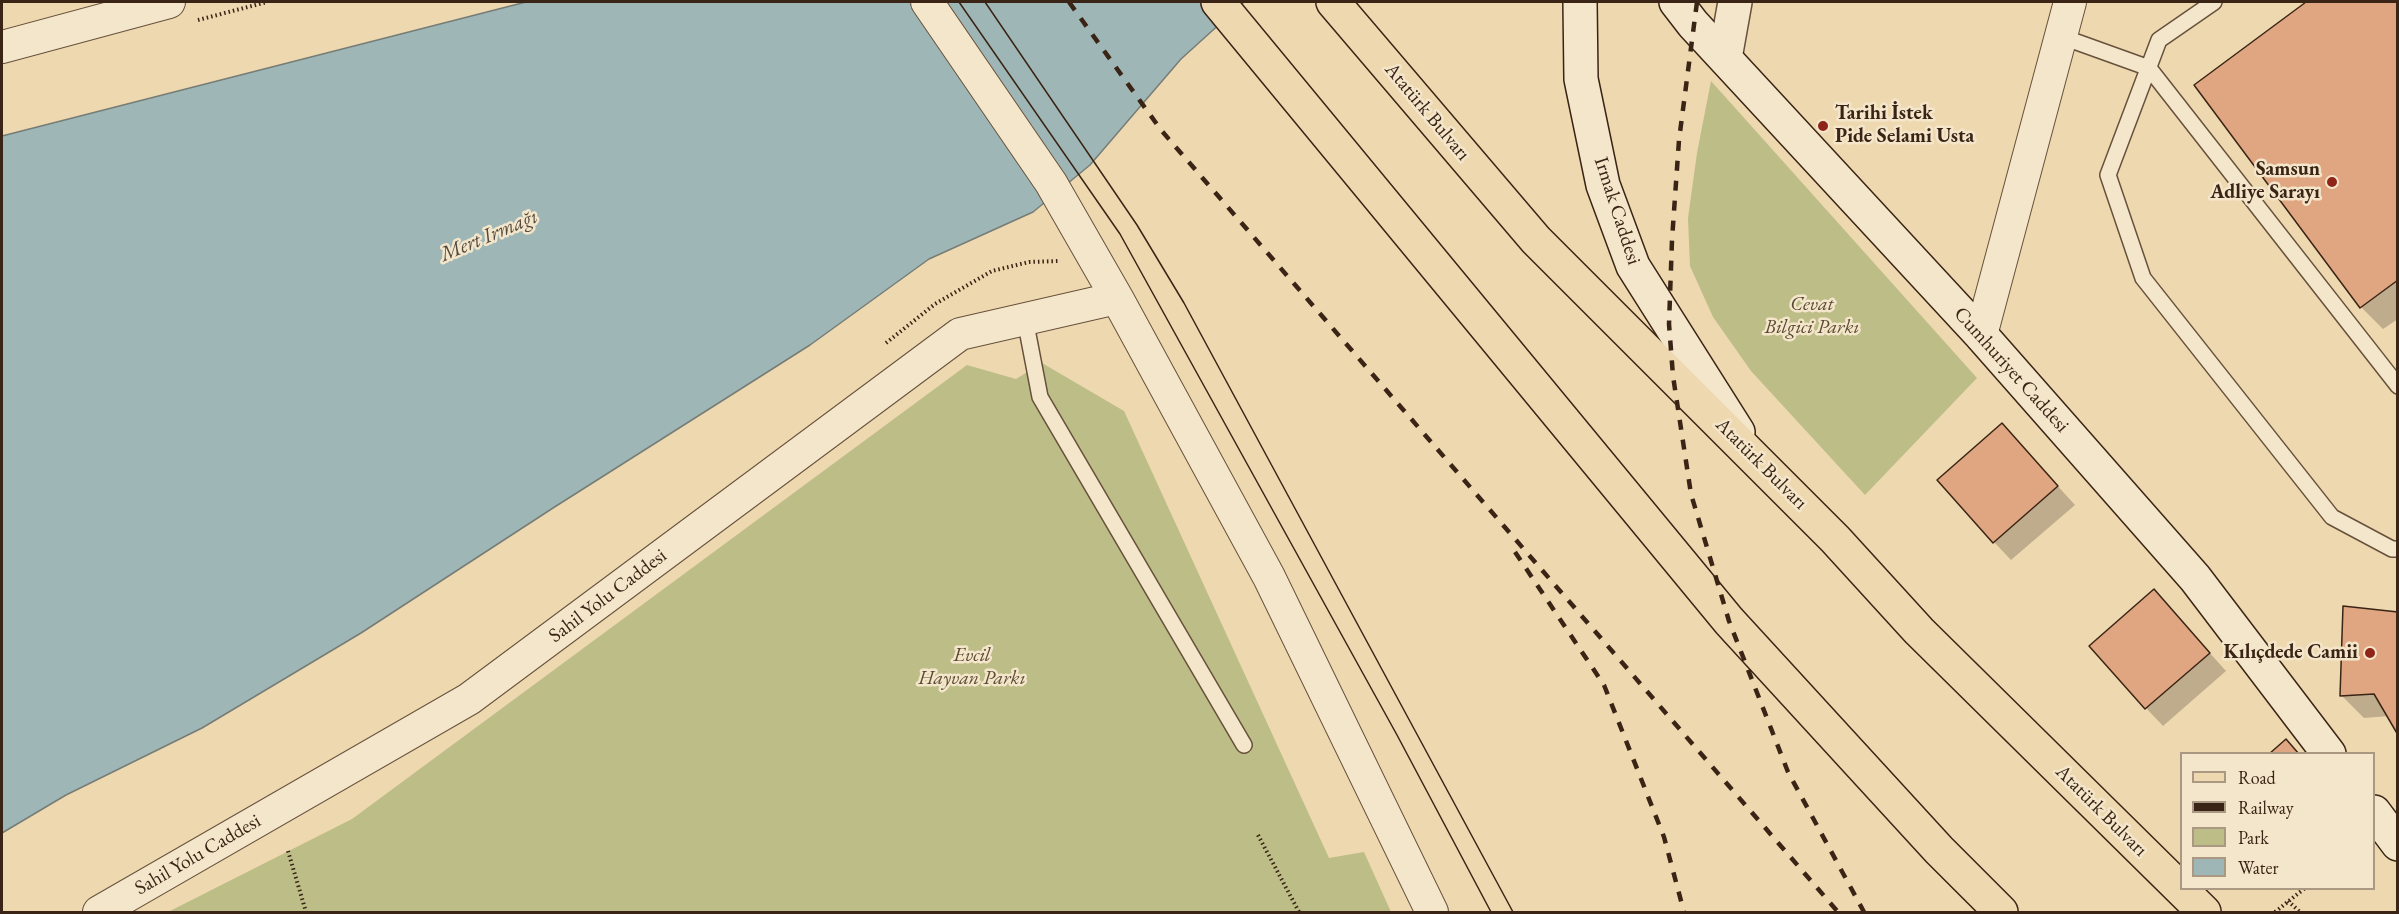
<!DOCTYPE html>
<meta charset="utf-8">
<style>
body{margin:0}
#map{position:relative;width:2399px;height:914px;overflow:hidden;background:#eed8af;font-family:"EB Garamond",serif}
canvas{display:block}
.frame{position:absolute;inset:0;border:3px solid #3a2415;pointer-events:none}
.legend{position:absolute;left:2180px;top:752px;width:195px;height:138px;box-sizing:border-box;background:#f4e6cb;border:2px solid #aa9882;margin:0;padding:8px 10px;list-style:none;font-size:18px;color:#3a2415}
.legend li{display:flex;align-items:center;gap:12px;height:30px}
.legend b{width:30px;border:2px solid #aa9882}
</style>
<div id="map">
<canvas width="2399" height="914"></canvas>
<div class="frame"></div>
<ul class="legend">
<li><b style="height:8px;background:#eed8af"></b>Road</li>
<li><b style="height:8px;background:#3a2415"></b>Railway</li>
<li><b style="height:16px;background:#bdbd87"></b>Park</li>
<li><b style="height:16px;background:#9eb7b6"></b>Water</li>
</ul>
</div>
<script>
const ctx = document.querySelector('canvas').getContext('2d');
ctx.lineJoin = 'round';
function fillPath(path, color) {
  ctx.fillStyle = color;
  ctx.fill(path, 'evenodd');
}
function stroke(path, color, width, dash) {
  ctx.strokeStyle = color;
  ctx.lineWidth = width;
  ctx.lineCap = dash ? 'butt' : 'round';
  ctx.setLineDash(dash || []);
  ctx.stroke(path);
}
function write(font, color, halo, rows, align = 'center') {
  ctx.font = font + ' "EB Garamond",serif';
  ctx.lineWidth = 5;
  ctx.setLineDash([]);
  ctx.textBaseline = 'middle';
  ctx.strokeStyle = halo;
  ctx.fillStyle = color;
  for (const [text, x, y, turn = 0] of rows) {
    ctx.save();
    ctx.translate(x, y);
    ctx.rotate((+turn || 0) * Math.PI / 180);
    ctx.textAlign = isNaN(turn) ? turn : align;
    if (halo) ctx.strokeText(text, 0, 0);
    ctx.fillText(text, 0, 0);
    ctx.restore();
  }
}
const green = new Path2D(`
 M1711 81 1977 378 1865 495 1751 371 1713 317 1690 266 1688 218 1697 153Z
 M1042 363 1124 411 1329 858 1364 852 1391 912H168L352 819 967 365 1016 379Z`);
const water = new Path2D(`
 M526 2H1244L1181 59 1090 165 1033 212 929 259 810 345 553 508 361 633 202 728 66 795 2 833V136Z`);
const shadow = new Path2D(`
 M2309 2H2398V319L2383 329 2361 307 2196 85Z
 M2002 425 2075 505 2011 560 1994 542Z
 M2154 591 2226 671 2163 726 2146 708Z
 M2398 613 2389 716 2364 718 2341 695Z`);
const building = new Path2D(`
 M2306 2H2398V280L2360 308 2194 85Z
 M2002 423 2058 486 1993 543 1937 480Z
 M2154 589 2210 653 2145 709 2089 646Z
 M2343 606 2398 612V735L2374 694 2340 696Z
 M2286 739 2299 754H2269Z`);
const path = new Path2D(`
 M198 20 267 2
 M886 343 935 304 992 271 1029 262 1058 261
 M1258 835 1299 912
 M288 851 306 912
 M2288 901 2300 912
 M2275 912 2305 888`);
const service = new Path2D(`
 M2214 2 2159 40 2108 175 2143 278 2332 517 2392 549H2398
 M2060 36 2149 68 2398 386
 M1025 319 1040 397 1244 745`);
const minor = new Path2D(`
 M927 2 1051 183 1117 298 1269 577 1432 912
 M2 47 169 2
 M1981 335 2070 2
 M99 912 469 699 960 334 1117 298`);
const tertiary = new Path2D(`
 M1725 58 1735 2`);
const secondary = new Path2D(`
 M1580 2 1581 79 1603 185 1633 266 1738 432
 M1676 2 1693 24 1981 335 2195 578 2329 754
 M2374 812 2398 844`);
const primary = new Path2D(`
 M1218 2 1729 621 1939 850 2001 912
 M1333 2 1536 240 1835 539 1919 631 2204 912`);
const tram = new Path2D(`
 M959 2 1120 234 1397 735 1491 912
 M985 2 1137 225 1184 303 1513 912`);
const rail = new Path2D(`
 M1069 2 1161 130 1838 912
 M1697 2 1679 140 1672 240 1669 324 1673 376 1691 494 1729 621 1788 772 1864 912
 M1515 552 1604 685 1664 837 1684 912`);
const markers = [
 [1823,126,6,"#8f2418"],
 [2332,182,6,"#8f2418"],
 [2370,653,6,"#8f2418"]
];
const streetNames = [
 ["Atatürk Bulvarı",1427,112,50],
 ["Irmak Caddesi",1617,211,72],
 ["Cumhuriyet Caddesi",2011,370,48],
 ["Atatürk Bulvarı",1761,464,45],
 ["Sahil Yolu Caddesi",608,596,-37],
 ["Atatürk Bulvarı",2101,811,45],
 ["Sahil Yolu Caddesi",198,855,-30]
];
const poiNames = [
 ["Tarihi İstek",1835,114,"left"],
 ["Pide Selami Usta",1835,137,"left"],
 ["Samsun",2320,170],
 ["Adliye Sarayı",2320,193],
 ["Kılıçdede Camii",2358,653]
];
const parkNames = [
 ["Cevat",1812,305],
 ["Bilgici Parkı",1812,328],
 ["Evcil",972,656],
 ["Hayvan Parkı",972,679]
];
const waterNames = [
 ["Mert Irmağı",489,236,-23]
];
fillPath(green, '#bdbd87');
fillPath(water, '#9eb7b6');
stroke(water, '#767c76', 1.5);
fillPath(shadow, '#0003');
fillPath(building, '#e0a681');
stroke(building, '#3a2415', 1.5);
stroke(service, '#67513c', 18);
stroke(minor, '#67513c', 34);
stroke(tertiary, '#67513c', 36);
stroke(secondary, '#3a2415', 36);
stroke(primary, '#3a2415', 36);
stroke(path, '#3a2415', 4, [1.5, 3]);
stroke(service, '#f4e6cb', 15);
stroke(minor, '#f4e6cb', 32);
stroke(tertiary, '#f4e6cb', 33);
stroke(secondary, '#f4e6cb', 33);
stroke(primary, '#eed8af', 33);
stroke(tram, '#3a2415', 1.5);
stroke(rail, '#3a2415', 4.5, [10, 10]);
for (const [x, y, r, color] of markers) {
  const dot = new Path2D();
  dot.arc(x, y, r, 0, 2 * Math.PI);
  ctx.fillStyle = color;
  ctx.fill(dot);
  stroke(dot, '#f4e6cb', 2);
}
write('20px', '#3a2415', '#f4e6cb', streetNames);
write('bold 20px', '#3a2415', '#f4e6cb', poiNames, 'right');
write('italic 20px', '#5b4a32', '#f4e6cb', parkNames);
write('italic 21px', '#53493d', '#f4e6cb', waterNames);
</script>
